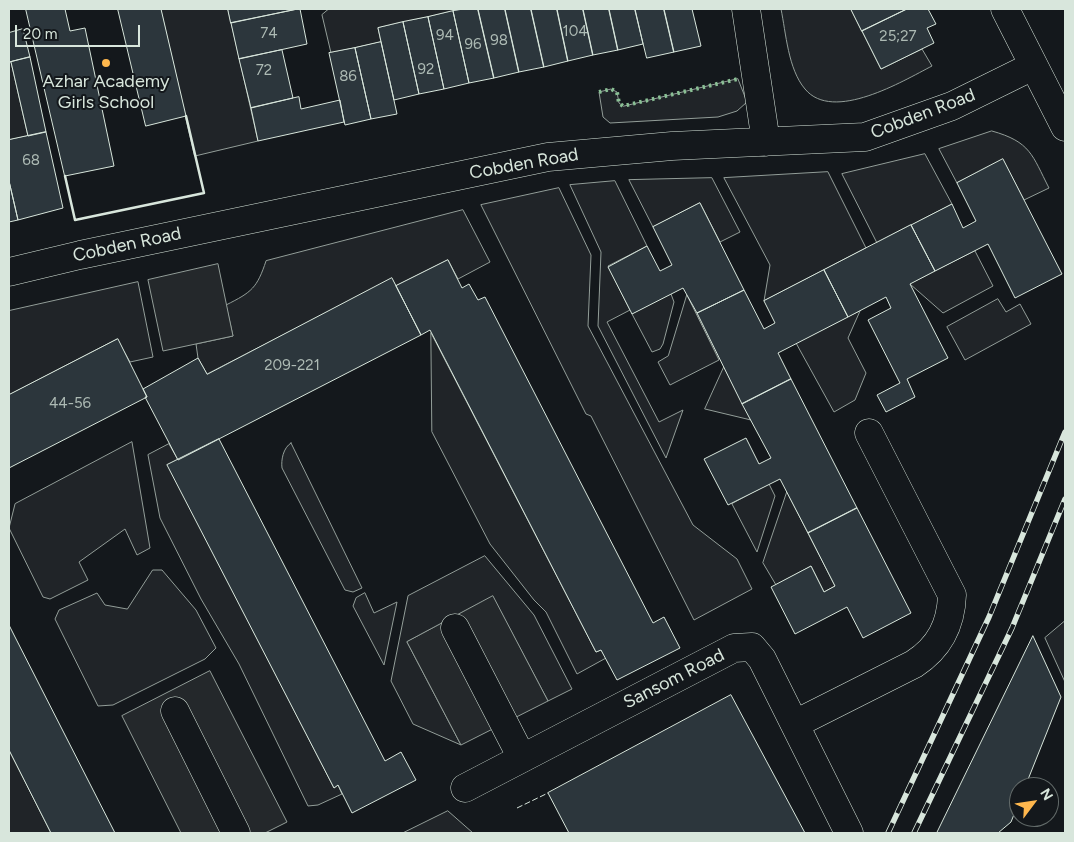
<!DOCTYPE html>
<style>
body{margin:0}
#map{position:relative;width:1074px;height:842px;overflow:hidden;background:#14181c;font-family:Figtree,sans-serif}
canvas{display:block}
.frame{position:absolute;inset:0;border:10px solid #d8e6dc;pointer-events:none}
.north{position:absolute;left:1009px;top:777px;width:50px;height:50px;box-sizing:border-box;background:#14181c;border:1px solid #626a69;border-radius:50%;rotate:59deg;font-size:14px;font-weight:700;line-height:20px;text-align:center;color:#d8e6dc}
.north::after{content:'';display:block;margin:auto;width:18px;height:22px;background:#ffb74d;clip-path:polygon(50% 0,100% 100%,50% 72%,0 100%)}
.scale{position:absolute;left:15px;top:25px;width:125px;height:22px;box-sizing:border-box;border:2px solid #d8e6dc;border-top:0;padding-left:6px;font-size:15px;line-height:18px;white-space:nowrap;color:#d8e6dc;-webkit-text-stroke:4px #14181c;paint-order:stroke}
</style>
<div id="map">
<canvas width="1074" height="842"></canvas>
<div class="frame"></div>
<div class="north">N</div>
<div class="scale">20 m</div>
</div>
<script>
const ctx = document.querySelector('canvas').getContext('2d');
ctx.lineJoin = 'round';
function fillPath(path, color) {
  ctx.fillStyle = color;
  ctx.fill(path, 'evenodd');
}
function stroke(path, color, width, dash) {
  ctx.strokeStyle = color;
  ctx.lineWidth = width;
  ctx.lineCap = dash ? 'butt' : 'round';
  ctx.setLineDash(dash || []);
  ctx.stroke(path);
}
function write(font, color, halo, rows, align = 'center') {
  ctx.font = font + ' Figtree,sans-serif';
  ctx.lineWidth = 4;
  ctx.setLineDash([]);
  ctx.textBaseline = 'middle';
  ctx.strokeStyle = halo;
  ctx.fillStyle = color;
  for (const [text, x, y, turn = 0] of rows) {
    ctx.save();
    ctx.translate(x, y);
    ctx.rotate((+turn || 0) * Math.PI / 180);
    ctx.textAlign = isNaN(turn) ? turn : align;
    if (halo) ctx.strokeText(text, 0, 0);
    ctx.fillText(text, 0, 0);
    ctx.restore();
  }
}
const green = new Path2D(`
 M161 9H228L258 141 195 156Z
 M329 9H464L378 28 381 42 331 53 322 15Z
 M781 9H851L881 69 922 49 932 66C903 81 833 123 805 89 788 69 786 33 781 9Z
 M9 62H11L28 136 9 140Z
 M738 79 747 102 737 111 718 117 610 123 603 117 599 92 611 89 617 92 619 103 623 106Z
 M992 131C1031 142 1032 155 1049 188L1024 200 1003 160 957 183 939 149Z
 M925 154 952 204 877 243 842 174Z
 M828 172 866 248 764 301 770 265 724 178Z
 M712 178 740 232 720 242 700 203 653 227 629 180Z
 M615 181 647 246 608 266 630 310 607 322 659 422 683 410 666 458 598 326 601 252 570 185Z
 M559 188 591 255 588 326 693 525 737 559 752 589 694 620 591 416 586 414 481 205Z
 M463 210 490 262 458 279 448 260 396 286 392 279 207 374 198 358 196 344 233 336 226 305C252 292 257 288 266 261Z
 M975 251 993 286 943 313 910 284Z
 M138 282 153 357 130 362 117 339 9 395V311Z
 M671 294 674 302 663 344 660 349 652 352 632 314Z
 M687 295 719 360 670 385 658 362 668 356Z
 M998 299 1006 312 1020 304 1031 324 965 360 947 327Z
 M860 311 848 338 866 373 855 400 834 412 796 343Z
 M431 333 596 652 601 650 606 658 577 674 546 612 534 600 490 544 432 432Z
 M724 367 751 420 705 409Z
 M132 442 150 548 137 555 125 529 79 562 88 580 50 599 43 597 9 528 15 504Z
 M291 443 362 588 353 592 345 590 282 468C281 460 283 448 291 443Z
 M169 444 178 460 168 465 334 788 338 785 342 794 318 805 308 806 239 664 201 599 160 518 148 455Z
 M769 484 775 496 757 552 732 504Z
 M787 492 835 586 824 592 811 566 776 585 763 563Z
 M485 556 534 615 572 689 548 701 493 597 407 642 461 745 413 724 391 681 408 596Z
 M153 570H162L196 610 216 648 205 659 113 705 98 706 55 619 59 610 97 593 105 605 127 609Z
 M365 593 374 613 397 602 384 665 353 606 356 598Z
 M1065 621V682L1045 638Z
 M9 750 51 833H9Z
 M448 811 473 833H403Z`);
const parking = new Path2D(`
 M218 264 233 336 163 351 148 280Z
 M493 596 548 701 461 745 407 642Z
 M210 671 287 822 265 833H181L122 716Z`);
const building = new Path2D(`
 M26 9H65L70 31 85 28 114 166 65 176Z
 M118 9H161L186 116 146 126Z
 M228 9H297L231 23Z
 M300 9 307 44 239 59 231 23Z
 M464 9H478L494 78 469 83 453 11Z
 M478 9H505L519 72 494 78Z
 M505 9H531L544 67 519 72Z
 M531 9H557L568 61 544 67Z
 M557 9H583L593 55 568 61Z
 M583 9H609L618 50 593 55Z
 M609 9H635L643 44 618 50Z
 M635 9H664L674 52 647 58Z
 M664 9H692L701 46 674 52Z
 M851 9H907L862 31Z
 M907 9H928L936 24 927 28 934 43 881 69 862 31Z
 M453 11 469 83 444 89 428 17Z
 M428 17 444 89 419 94 403 22Z
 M403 22 419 94 394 100 378 28Z
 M23 29 30 57 9 62V33Z
 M381 42 397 114 371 119 355 48Z
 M355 48 371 119 345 125 329 53Z
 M282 50 293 98 251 108 239 59Z
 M30 57 46 132 28 136 11 62Z
 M299 97 301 109 340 100 344 122 258 141 251 108Z
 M46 132 63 208 18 220 9 181V140Z
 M1003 159 1062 274 1015 298 988 244 935 271 911 225 952 204 963 228 976 221 957 183Z
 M9 181 18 220 9 222Z
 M700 203 744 290 697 313 683 288 632 314 608 267 647 246 660 271 672 265 653 227Z
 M911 225 935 271 910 284 948 358 907 379 915 397 886 412 877 395 900 383 868 320 891 308 886 297 848 317 824 270Z
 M448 260 462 288 469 284 478 300 485 297 653 623 664 617 680 648 617 680 601 650 596 652 430 330 421 335 396 286Z
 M824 270 848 317 778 353 791 379 742 404 697 313 744 290 764 329 775 323 764 301Z
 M392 278 421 335 178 460 145 397H147L143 389 198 358 207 374Z
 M118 339 147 397 9 468V395Z
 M791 379 857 508 808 533 780 479 728 505 704 459 746 438 759 464 771 458 742 404Z
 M219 439 385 761 401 752 416 780 352 813 338 785 334 788 167 465Z
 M857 508 911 613 863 638 847 607 795 634 771 587 811 566 824 592 835 586 808 533Z
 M9 625 14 635 115 833H51L9 750Z
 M1033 636 1061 697 1025 787H1019V802L1011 822 998 833H937Z
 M731 695 805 833H569L548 793Z`);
const minor = new Path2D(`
 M746 9 766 142
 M1005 9 1065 127
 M9 272 80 255 548 157 672 146 865 137 952 106 1033 66
 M455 628 522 758
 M175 711 236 833
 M795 724 914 664C940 647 951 625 952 595L869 433
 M465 788 734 648 752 647 762 659 849 833`);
const rail = new Path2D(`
 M888 833 989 617 1065 432
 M914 833 1012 628 1065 499`);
const hedge = new Path2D(`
 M599 92 611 89 617 92 619 103 623 106 738 79`);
const fence = new Path2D(`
 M517 808 548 793`);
const wall = new Path2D(`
 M65 176 75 220 204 193 186 116`);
const markers = [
 [106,63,5,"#ffb74d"]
];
const numberNames = [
 ["104",575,32],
 ["74",269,34],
 ["94",445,36],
 ["25;27",898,37],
 ["98",499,41],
 ["96",473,45],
 ["92",426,70],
 ["72",264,71],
 ["86",348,77],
 ["68",31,161],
 ["209-221",292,366],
 ["44-56",70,404]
];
const poiNames = [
 ["Azhar Academy",106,82],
 ["Girls School",106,103]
];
const streetNames = [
 ["Cobden Road",923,114,-21],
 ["Cobden Road",524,164,-10],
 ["Cobden Road",127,245,-12],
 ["Sansom Road",674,679,-27]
];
fillPath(green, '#202428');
stroke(green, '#939e99', 1);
fillPath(parking, '#24282b');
stroke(parking, '#939e99', 1);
fillPath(building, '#2c363c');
stroke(building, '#d8e6dc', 1);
stroke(minor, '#d8e6dc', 29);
stroke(minor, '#14181c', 28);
stroke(rail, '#d8e6dc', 5.5);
stroke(rail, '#14181c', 4, [11]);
stroke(hedge, '#8ac095', 4, [2.5, 4]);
stroke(fence, '#d8e6dc', 1, [6, 2.5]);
stroke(wall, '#d8e6dc', 2.5);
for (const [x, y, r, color] of markers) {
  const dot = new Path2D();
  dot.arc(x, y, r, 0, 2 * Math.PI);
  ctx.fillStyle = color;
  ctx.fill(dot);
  stroke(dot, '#14181c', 2);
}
write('15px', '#adbab4', null, numberNames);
write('18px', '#d8e6dc', '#14181c', poiNames);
write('18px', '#d8e6dc', '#14181c', streetNames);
</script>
